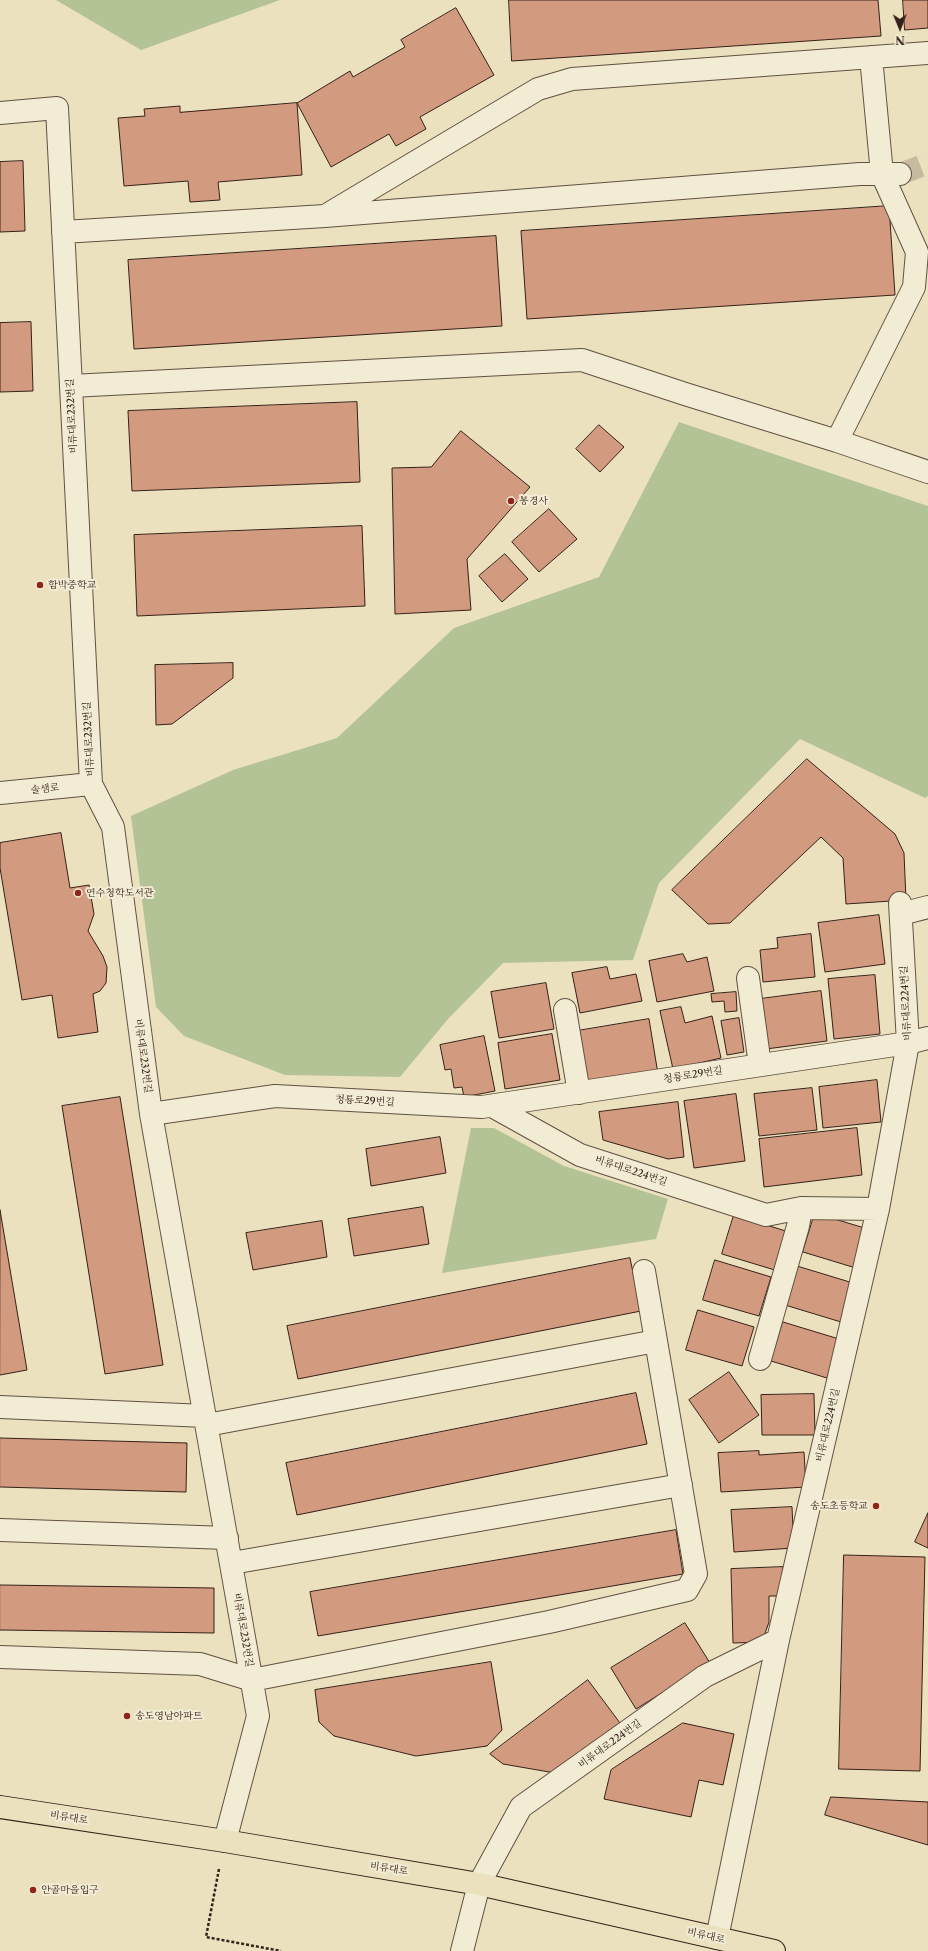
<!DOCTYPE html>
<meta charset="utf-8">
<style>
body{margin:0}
#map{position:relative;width:928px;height:1951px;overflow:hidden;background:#ebe1bf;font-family:"Libre Caslon Text",serif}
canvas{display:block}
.north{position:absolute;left:880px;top:8px;width:40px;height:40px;-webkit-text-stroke:3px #f2ecd5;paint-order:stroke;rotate:179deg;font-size:11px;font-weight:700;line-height:16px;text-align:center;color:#362018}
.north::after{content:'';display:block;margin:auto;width:14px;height:18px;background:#362018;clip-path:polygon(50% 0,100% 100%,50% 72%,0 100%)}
</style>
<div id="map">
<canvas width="928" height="1951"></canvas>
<div class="north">N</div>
</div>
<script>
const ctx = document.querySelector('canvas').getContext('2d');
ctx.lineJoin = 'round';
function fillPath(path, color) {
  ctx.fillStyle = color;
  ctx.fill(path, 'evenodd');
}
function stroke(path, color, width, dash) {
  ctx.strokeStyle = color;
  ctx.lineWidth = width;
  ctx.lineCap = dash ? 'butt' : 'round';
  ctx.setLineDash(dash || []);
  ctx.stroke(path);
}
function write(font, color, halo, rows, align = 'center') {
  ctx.font = font + ' "Libre Caslon Text","Noto Serif KR",serif';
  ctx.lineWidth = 4;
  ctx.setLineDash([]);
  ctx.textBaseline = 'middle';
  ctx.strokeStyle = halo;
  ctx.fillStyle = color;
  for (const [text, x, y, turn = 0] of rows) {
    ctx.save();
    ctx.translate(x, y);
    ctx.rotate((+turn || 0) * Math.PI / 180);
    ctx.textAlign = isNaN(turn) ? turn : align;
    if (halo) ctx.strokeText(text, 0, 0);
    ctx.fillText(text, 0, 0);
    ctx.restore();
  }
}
const green = new Path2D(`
 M56 0H280L141 50Z
 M679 422 928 506V796L925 798 800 739 659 883 633 960 503 963 448 1019 400 1077 285 1075 184 1036 156 1007 131 816 233 770 337 738 454 628 599 577Z
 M471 1128H494L564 1166 668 1199 656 1239 442 1273Z`);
const building = new Path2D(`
 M509 0H878L881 36 512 61Z
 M903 0H928V28L905 30Z
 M456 8 494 75 420 117 426 129 396 146 389 134 331 167 297 103 350 71 353 77 405 47 401 40Z
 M297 103 302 175 218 182 220 200 190 202 188 181 124 186 118 118 145 116 144 109 180 106V112Z
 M23 161 25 231 0 232V162Z
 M889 206 895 295 527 319 521 231Z
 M496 236 502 326 134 349 128 260Z
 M31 322 33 391 0 392V323Z
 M357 402 360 482 132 491 128 411Z
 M599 425 624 447 600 472 576 449Z
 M461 431 530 487 467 559 471 610 395 614 392 468 431 467Z
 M549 509 577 539 539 572 512 542Z
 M362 526 365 606 137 616 134 535Z
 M505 554 528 579 502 602 479 576Z
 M233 663V678L172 724 156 725 155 665Z
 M807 759 895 834 904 853 906 900 846 904 843 858 821 837 730 923 708 924 672 890Z
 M61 833 70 888 89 885 94 914 88 931 103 956 107 967 106 983 100 991 93 994 98 1032 58 1038 52 995 22 1000 0 868V843Z
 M879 915 885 964 825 972 818 923Z
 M811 934 815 977 763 982 760 950 778 948 777 938Z
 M683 954 687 962 707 957 714 991 657 1002 649 961Z
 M607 967 610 979 636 974 642 1001 580 1013 572 973Z
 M875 975 880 1034 834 1039 828 979Z
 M546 983 554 1029 499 1038 491 992Z
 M821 991 827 1041 766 1049 760 999Z
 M736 992 737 1011 725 1012 724 1001 712 1002 711 994Z
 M681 1007 685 1023 712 1016 721 1058 673 1069 660 1011Z
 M739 1018 744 1052 727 1055 721 1021Z
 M649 1019 658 1074 587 1086 577 1031Z
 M552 1034 560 1080 505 1089 498 1043Z
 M484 1036 495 1091 464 1097 462 1087 454 1088 451 1069 445 1070 440 1045Z
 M877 1080 881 1122 823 1128 819 1087Z
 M812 1088 817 1130 759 1136 754 1094Z
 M736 1094 745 1161 694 1168 684 1101Z
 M120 1097 163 1365 105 1374 62 1106Z
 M678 1102 684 1157 668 1159 603 1140 599 1112Z
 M857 1128 862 1175 764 1187 759 1139Z
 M440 1137 446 1173 371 1186 366 1149Z
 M423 1207 429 1244 354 1256 348 1219Z
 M0 1210 27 1370 0 1375Z
 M815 1213 871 1230 859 1269 803 1252Z
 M734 1215 789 1232 778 1271 722 1254Z
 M322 1221 327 1257 253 1270 246 1233Z
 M630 1258 641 1311 298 1379 287 1326Z
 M715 1260 771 1277 759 1316 703 1300Z
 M797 1266 853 1283 841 1322 785 1305Z
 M698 1310 754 1327 742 1366 686 1350Z
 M783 1322 839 1339 827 1378 771 1361Z
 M729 1372 759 1415 719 1443 689 1400Z
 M636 1393 647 1444 297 1515 286 1463Z
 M814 1394 815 1435H762L761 1395Z
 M0 1438 187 1443 186 1492 0 1487Z
 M759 1451V1455L804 1452 806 1487 721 1492 718 1453Z
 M792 1507 794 1548 734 1552 731 1510Z
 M928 1513V1548L915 1542Z
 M676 1530 683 1574 318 1636 310 1592Z
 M844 1555 925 1557 920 1771 839 1769Z
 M783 1567 784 1596H769V1622L762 1642 733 1643 731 1569Z
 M0 1585 214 1588V1633L0 1630Z
 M685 1623 710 1663 636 1709 611 1668Z
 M491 1662 502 1730 487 1746 416 1756 334 1736 319 1722 315 1690Z
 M588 1680 620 1723 555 1773 503 1764 490 1754Z
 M683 1723 734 1734 723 1785 699 1780 691 1817 604 1799 611 1770Z
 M831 1797 928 1802V1845L825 1815Z`);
const minorTunnel = new Path2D(`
 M900 174 921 166 928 158`);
const path = new Path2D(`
 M219 1869 206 1937 281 1951`);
const minor = new Path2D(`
 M0 113 57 108 91 784 113 827 151 1114 258 1716 225 1841
 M330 213 538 89 572 79 928 53
 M63 232 325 216 860 174H900
 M71 386 582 360 685 394 837 441 928 472
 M837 441 914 287 917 252 882 174 871 57
 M0 793 91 784
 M901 914 928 907
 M748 978 760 1065
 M565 1010 579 1093
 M492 1106 580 1155 766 1215 801 1208 878 1209
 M151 1114 275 1096 482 1107 908 1043 928 1038
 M760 1359 798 1226 801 1208
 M0 1407 205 1416
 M207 1425 656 1341
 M0 1530 227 1538
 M232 1563 681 1485
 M0 1657 200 1664 252 1680 549 1622 687 1590 696 1574 644 1271
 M717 1938 778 1640 878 1209 908 1043 900 903
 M462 1951 479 1884 521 1807 705 1676 778 1640`);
const major = new Path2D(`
 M0 1807 225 1841 479 1884 774 1951`);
const markers = [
 [511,501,4,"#8f2418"],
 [40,585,4,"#8f2418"],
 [78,893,4,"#8f2418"],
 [876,1506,4,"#8f2418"],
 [127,1716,4,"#8f2418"],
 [33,1890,4,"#8f2418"]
];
const streetNames = [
 ["비류대로232번길",72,416,-93],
 ["비류대로232번길",89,739,-93],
 ["솔샘로",45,789,-6],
 ["비류대로224번길",906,1003,-93],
 ["비류대로232번길",143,1056,82],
 ["청룡로29번길",693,1075,-9],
 ["청룡로29번길",365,1101,3],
 ["비류대로224번길",631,1171,18],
 ["비류대로224번길",828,1425,-77],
 ["비류대로232번길",243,1630,80],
 ["비류대로224번길",610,1744,-36],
 ["비류대로",69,1818,9],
 ["비류대로",389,1869,9],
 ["비류대로",706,1936,13]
];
const poiNames = [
 ["봉경사",519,501],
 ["함박중학교",48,585],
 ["연수청학도서관",86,893],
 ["송도초등학교",868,1506,"right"],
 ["송도영남아파트",135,1716],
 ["안골마을입구",41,1890]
];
fillPath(green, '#b4c395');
fillPath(building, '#d29b7f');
stroke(building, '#362018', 1);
stroke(minorTunnel, '#c7ba9e', 22, [22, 11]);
stroke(minor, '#635042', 24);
stroke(major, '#362018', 24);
stroke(path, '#362018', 2.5, [3, 2]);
stroke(minor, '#f2ecd5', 22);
stroke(major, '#ebe1bf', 22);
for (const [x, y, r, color] of markers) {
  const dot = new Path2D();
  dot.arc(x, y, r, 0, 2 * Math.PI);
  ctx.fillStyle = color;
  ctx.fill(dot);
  stroke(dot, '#f2ecd5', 1.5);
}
write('10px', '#362018', '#f2ecd5', streetNames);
write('10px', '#362018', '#f2ecd5', poiNames, 'left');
</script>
